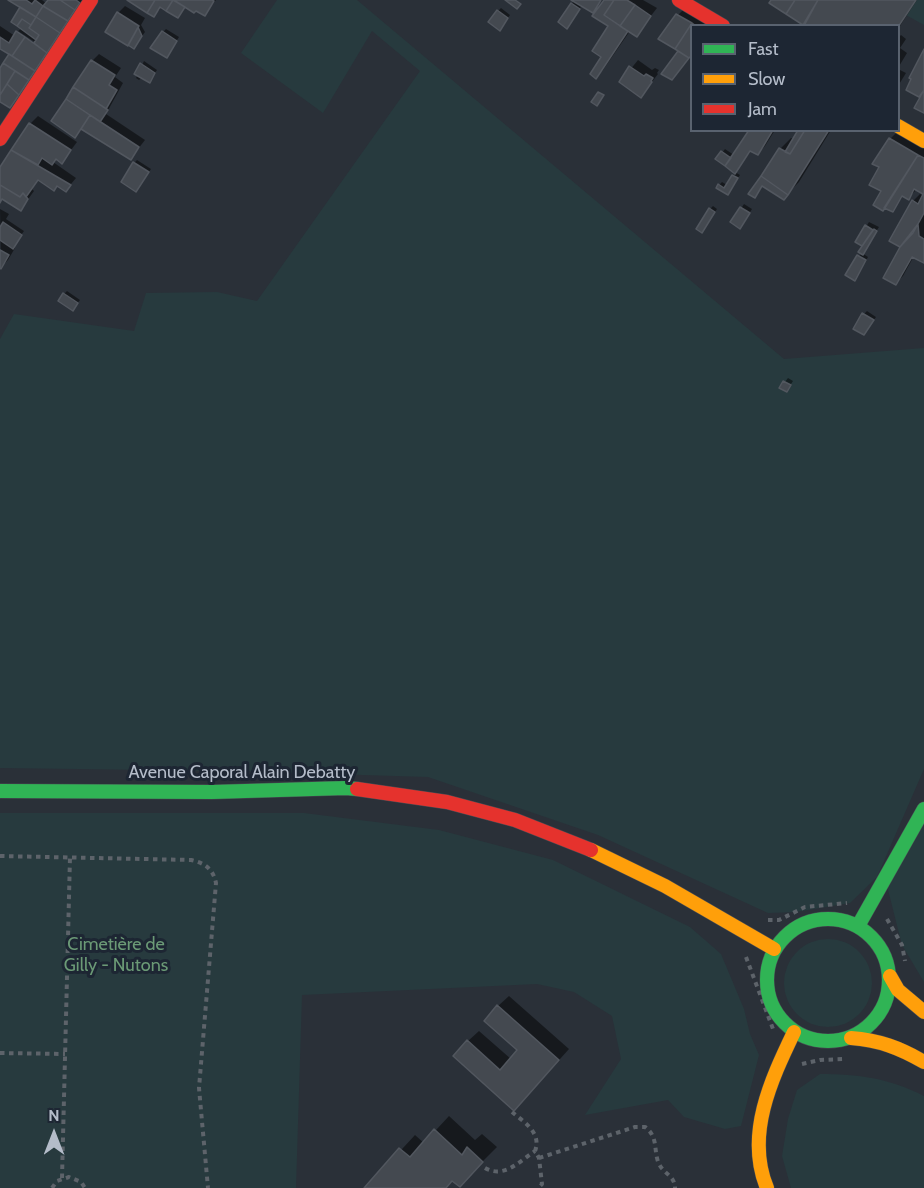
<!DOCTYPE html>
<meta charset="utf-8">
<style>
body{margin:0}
#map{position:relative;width:924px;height:1188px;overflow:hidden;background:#2a3038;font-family:Cabin,sans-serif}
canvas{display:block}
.legend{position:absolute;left:690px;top:24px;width:210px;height:108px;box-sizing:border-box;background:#1d2633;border:2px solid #59626f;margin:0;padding:8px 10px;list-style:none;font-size:18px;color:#b4bcc9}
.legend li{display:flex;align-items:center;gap:12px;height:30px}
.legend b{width:30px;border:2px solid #59626f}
.north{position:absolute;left:24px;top:1104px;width:60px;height:60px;-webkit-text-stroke:4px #1d2633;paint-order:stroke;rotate:0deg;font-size:16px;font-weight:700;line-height:24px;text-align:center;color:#b4bcc9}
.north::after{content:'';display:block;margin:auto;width:21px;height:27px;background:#b4bcc9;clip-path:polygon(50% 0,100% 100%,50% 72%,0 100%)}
</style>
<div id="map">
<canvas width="924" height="1188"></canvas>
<ul class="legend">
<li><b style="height:8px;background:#30b455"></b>Fast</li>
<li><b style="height:8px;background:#ff9f0a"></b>Slow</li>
<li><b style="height:8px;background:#e5322d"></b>Jam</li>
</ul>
<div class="north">N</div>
</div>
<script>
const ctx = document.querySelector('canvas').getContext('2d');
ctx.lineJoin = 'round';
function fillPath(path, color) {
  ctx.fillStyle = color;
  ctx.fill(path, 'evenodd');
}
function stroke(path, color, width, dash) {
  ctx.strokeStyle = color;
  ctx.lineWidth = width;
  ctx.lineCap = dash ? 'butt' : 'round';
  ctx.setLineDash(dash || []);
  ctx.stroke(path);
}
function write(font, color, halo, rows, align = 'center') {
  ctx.font = font + ' Cabin,sans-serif';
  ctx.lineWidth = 6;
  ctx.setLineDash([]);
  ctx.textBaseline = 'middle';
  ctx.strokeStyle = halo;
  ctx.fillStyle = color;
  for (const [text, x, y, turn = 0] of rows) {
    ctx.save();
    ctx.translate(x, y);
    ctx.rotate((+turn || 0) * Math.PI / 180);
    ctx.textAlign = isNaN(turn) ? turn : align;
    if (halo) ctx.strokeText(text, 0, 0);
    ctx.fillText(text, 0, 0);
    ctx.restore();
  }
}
const green = new Path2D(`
 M277 0H357L784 359 924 348V769L877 877 850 903 796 912 768 913 598 835 428 777 231 771 0 768V339L14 314 134 331 146 293 217 292 257 301 420 71 372 31 323 113 241 53Z
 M916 0H924V25L906 15Z
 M0 813H304L439 830 553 860 690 927 721 954 744 1009 750 1034 759 1055 741 1126 725 1129 684 1117 668 1100 585 1115 621 1059 612 1016 574 992 537 984 302 995 296 1188H0Z
 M924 824V982L902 945 885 878Z
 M784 983a44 44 0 1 1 88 0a44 44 0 1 1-88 0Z
 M820 1074C858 1074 889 1078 924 1096V1188H791L782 1156 788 1119 797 1090Z`);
const shadow = new Path2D(`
 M11 0H42L47 4 49 0H82L17 99 0 100 5 90 0 93V71L11 54 0 47V26L15 36 17 34 39 49 41 46 18 31 22 28V7Z
 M129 0H216L205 14 186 5 181 13 162 7 154 15Z
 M574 0H602L592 11 582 5 570 24 572 4Z
 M606 0H643L657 8 636 35 630 31 603 70 596 77 610 26Z
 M773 0H917L898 29V26H806L771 3Z
 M125 6 145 18 141 25 145 32 134 47 118 13Z
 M501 8 510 15 502 26 498 11Z
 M685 8 713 25 692 26 689 56 675 75 663 73 680 51 678 15Z
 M166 29 179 37 169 53 163 32Z
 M901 35 906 39 900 48 907 53 898 68V38Z
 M99 54 121 68 115 77 123 83 106 114 145 140 131 158 83 128 75 136 92 61Z
 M638 60 652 70 655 68 659 70 657 73 658 74 641 96 621 81Z
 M144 61 157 70 149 81 142 77 139 80 136 78Z
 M898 69 906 73 898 86Z
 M38 116 77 142 62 162 57 158 53 162 76 178 66 190 57 185 39 179 32 189 34 191 21 209 4 198 0 201V170L30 124Z
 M750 130H775L765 146 758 154 752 150 735 172 740 175 727 193 719 185 722 182 727 185 736 173 717 159 725 149 734 155Z
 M800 130H831L799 182 790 191 763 185 758 193 762 178 781 148 791 138 794 139Z
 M897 132 924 147V193L917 189 908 198 904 195 892 210 883 191 881 166 890 139Z
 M137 160 151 169 139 187 134 163Z
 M920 194 924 196V262L914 256 903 276 896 283 913 201Z
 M744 204 752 209 743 224 732 222Z
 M713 206 717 209 702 231 710 209Z
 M0 209 9 214 6 219 24 231 13 246 15 248 8 260 1 267Z
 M869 222 879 227 862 253 868 257 855 280 859 256 862 253 864 246 857 241Z
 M67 291 80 300 76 305 64 294Z
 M867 311 876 317 864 334V314Z
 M788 378 793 381 787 390 781 387Z
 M509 996 569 1049 525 1098 468 1041 479 1031 511 1059 519 1050 498 1006Z
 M449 1116 475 1140 482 1134 497 1147 474 1170 453 1180 446 1188H366L415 1135 424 1143Z`);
const building = new Path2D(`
 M8 0H26L32 4 35 0 43 6 36 17Z
 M48 0H60L75 10 68 21 43 6Z
 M60 0H76L80 3 75 10Z
 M127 0H155L147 13Z
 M155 0H173L166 11 160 7 154 17 147 13Z
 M173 0 185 7 178 18 166 11Z
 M174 0H212L214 1 205 16 196 11 194 13Z
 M505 0H515L521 4 517 9Z
 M571 0H601L593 13Z
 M604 0H614L604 15 628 31 596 79 590 74 601 57 592 51 608 26 592 16Z
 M614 0H627L635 5 620 26 604 15Z
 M771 0H795L786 14 769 3Z
 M795 0H818L803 25 786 14Z
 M818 0H916L898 27V26H804Z
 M571 3 580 9 567 29 558 22Z
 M635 5 651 16 637 37 620 26Z
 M43 6 68 21 60 33 36 17Z
 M20 7 36 17 31 25 22 19 17 26 11 22Z
 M497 10 508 18 500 31 488 22Z
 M117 12 139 26 128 46 105 32Z
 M676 14 692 23 675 49 658 39Z
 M36 17 60 33 47 53 34 43 39 35 29 28Z
 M22 19 31 25 29 28 39 35 36 40 17 26Z
 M692 23 696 26H692V55L689 58 675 49Z
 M138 27 142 36 134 49 128 45Z
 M16 31 25 37 12 56 0 49V37L9 43Z
 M162 31 177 41 167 58 150 48Z
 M25 37 47 53 35 71 12 56Z
 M924 49V90L919 97 906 90 911 79 909 78Z
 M678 51 689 58 672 80 661 74Z
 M9 54 35 71 29 80 3 63Z
 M91 60 115 75 109 85 117 90 106 109 73 87Z
 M3 63 15 71 0 95V68Z
 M140 63 155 73 150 83 134 74Z
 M629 66 644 76 646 74 653 78 651 81 652 82 641 98 619 82Z
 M15 71 29 80 19 95 7 84Z
 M7 84 19 95 10 108 0 102V95Z
 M73 87 108 110 100 122 66 99Z
 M924 90V113L914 108Z
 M598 92 604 95 597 106 591 102Z
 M66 99 90 115 75 138 51 121Z
 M90 115 139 147 131 160 81 129Z
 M29 123 71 150 62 164 56 159 52 165 42 158 38 165 11 150Z
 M749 130H773L758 155 750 151 735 174 725 166Z
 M798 130H805L790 154 785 152Z
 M805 130H829L788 195 761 176 779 148 790 154Z
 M889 138 918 155 883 211 873 205 881 191 869 185 879 167 872 164Z
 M11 150 71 185 66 192 57 186 54 191 38 180 26 197 23 193 20 197 0 185V167Z
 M721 151 731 158 725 166 715 159Z
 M918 155 924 158V213L913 233 900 247 889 241 912 200 918 204 923 194 914 189 909 200 902 196 893 212 884 208Z
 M133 162 149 172 136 192 121 182Z
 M732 175 738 178 728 195 716 188 718 184 724 188Z
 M761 176 788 195 784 200 762 186 755 198 748 194Z
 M0 185 20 197 23 193 28 199 21 211 2 199 0 203Z
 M740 207 750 213 740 229 730 222Z
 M709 208 715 212 702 233 696 229Z
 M3 222 22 235 13 249 0 240V227Z
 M918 224 919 236 924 239V263L912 257 896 285 883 278 900 247Z
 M865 225 873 230 862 246 855 242Z
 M874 229 877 231 863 255 858 252Z
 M0 250 9 255 1 269 0 268Z
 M857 255 866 260 855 281 845 275Z
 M63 293 78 303 73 311 58 301Z
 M862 313 874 320 864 335 853 329Z
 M783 381 791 385 787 392 779 388Z
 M497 1005 559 1060 514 1111 453 1056 467 1040 500 1070 517 1050 484 1021Z
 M434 1129 462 1155 467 1147 483 1162 460 1187 452 1181 446 1188H364L399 1148 410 1157Z`);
const path = new Path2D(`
 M0 856 191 860C205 863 213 869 216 883L199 1088 208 1188
 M887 919 902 945 905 961
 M768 920H779L805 907 847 903
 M746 957 773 1029
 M0 1053 65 1054
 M802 1064 820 1060 845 1059
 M512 1112C524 1122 542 1133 535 1151L539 1158 542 1184 538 1188
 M539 1158 635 1127H645C659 1137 653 1151 659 1164 664 1174 675 1176 675 1188
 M485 1168C504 1179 520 1161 535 1151
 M62 1178 70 857
 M52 1188 57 1181 69 1177 81 1182 85 1188`);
const fast = new Path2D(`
 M0 791 212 792 346 788 357 789
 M767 980a61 61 0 1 1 122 0a61 61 0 1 1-122 0Z
 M858 926 924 809`);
const slow = new Path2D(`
 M898 126 924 141
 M591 850 665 886 774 949
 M890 976 898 990 924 1012
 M851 1038C879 1040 900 1048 924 1062
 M767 1188C745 1135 771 1080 794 1032`);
const jam = new Path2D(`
 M679 0 723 26
 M0 139 91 0
 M357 789 447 802 515 820 591 850`);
const streetNames = [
 ["Avenue Caporal Alain Debatty",242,773]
];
const parkNames = [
 ["Cimetière de",116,945],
 ["Gilly - Nutons",116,966]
];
fillPath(green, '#273a3e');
fillPath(shadow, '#0007');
fillPath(building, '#444950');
stroke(building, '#52575f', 1.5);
stroke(fast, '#484c53', 15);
stroke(slow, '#484c53', 15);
stroke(jam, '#484c53', 15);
stroke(path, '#5d636a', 4, [4.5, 4.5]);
stroke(fast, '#30b455', 14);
stroke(slow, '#ff9f0a', 14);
stroke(jam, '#e5322d', 14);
write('18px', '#b4bcc9', '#1d2633', streetNames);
write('18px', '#6b9a76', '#1d2633', parkNames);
</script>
